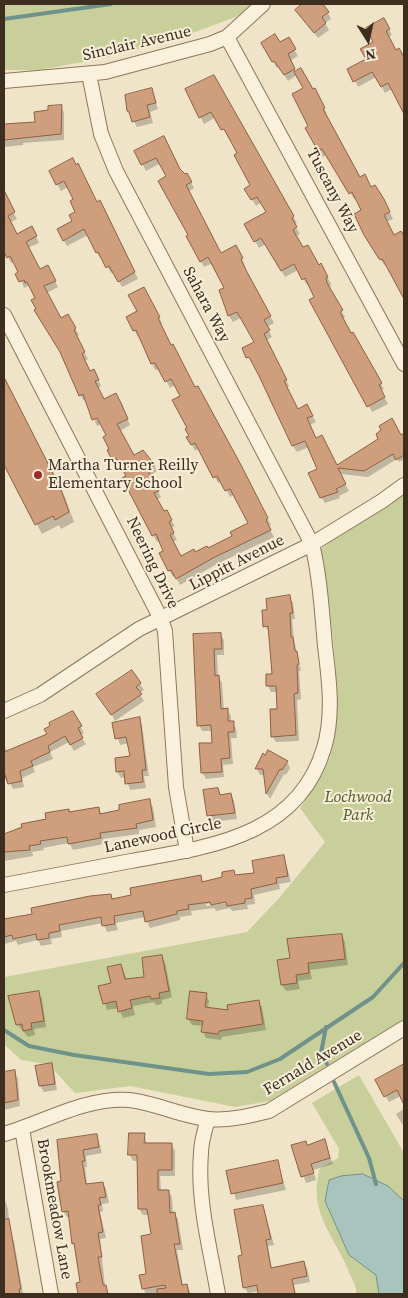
<!DOCTYPE html>
<style>
body{margin:0}
#map{position:relative;width:408px;height:1298px;overflow:hidden;background:#f0e4c8;font-family:"Source Serif 4",serif}
canvas{display:block}
.frame{position:absolute;inset:0;border:5px solid #3d2e20;pointer-events:none}
.north{position:absolute;left:343px;top:15px;width:50px;height:50px;-webkit-text-stroke:4px #f7eed8;paint-order:stroke;rotate:170deg;font-size:14px;font-weight:700;line-height:20px;text-align:center;color:#3d2e20}
.north::after{content:'';display:block;margin:auto;width:18px;height:22px;background:#3d2e20;clip-path:polygon(50% 0,100% 100%,50% 72%,0 100%)}
</style>
<div id="map">
<canvas width="408" height="1298"></canvas>
<div class="frame"></div>
<div class="north">N</div>
</div>
<script>
const ctx = document.querySelector('canvas').getContext('2d');
ctx.lineJoin = 'round';
function fillPath(path, color) {
  ctx.fillStyle = color;
  ctx.fill(path, 'evenodd');
}
function stroke(path, color, width, dash) {
  ctx.strokeStyle = color;
  ctx.lineWidth = width;
  ctx.lineCap = dash ? 'butt' : 'round';
  ctx.setLineDash(dash || []);
  ctx.stroke(path);
}
function write(font, color, halo, rows, align = 'center') {
  ctx.font = font + ' "Source Serif 4",serif';
  ctx.lineWidth = 4;
  ctx.setLineDash([]);
  ctx.textBaseline = 'middle';
  ctx.strokeStyle = halo;
  ctx.fillStyle = color;
  for (const [text, x, y, turn = 0] of rows) {
    ctx.save();
    ctx.translate(x, y);
    ctx.rotate((+turn || 0) * Math.PI / 180);
    ctx.textAlign = isNaN(turn) ? turn : align;
    if (halo) ctx.strokeText(text, 0, 0);
    ctx.fillText(text, 0, 0);
    ctx.restore();
  }
}
const green = new Path2D(`
 M4 4H251L238 16 179 38 105 58 39 70H4Z
 M404 495V1019L270 1101 235 1107 130 1086 75 1093 52 1068 45 1064 21 1060 4 1044V977L247 932 280 897 325 842 300 808C311 792 324 775 330 756 346 705 329 613 323 558L319 551 345 530Z
 M359 1075 404 1153V1294H356C357 1287 352 1279 349 1272 334 1234 307 1213 320 1168L338 1158 339 1149 312 1103Z`);
const water = new Path2D(`
 M363 1174 388 1186 404 1201V1294H379L376 1275 349 1255 325 1201 329 1180 341 1176Z`);
const shadow = new Path2D(`
 M304 4H315L328 13 331 19 325 23 329 30 318 38 297 10Z
 M384 20 392 35 388 37 404 64V115L392 89 385 93 376 77 358 87 349 69 367 60Z
 M288 38 298 56 290 61 296 72 318 96 327 114 325 115 360 178 387 207 393 219 386 222 394 237 401 233 404 239V295L388 266 384 265 370 242 363 211 357 198 354 199 327 154 323 157 307 128 310 126 304 89 297 75 288 81 279 67 277 68 262 44 279 43Z
 M213 77 297 223 294 224 300 234 296 236 302 249 324 271 331 284 330 291 345 317 343 318 384 389 381 391 388 404 372 412 310 300 316 297 309 284 307 285 298 270 285 277 266 244 259 248 246 225 268 213 262 202 256 206 246 189 252 186 238 153 216 117 204 124 187 90Z
 M151 89 158 109 150 112 153 123 137 127 128 111Z
 M61 106 64 113V140L23 143V145L4 147V118V125L36 123 49 112Z
 M163 138 181 171 185 176 187 175 194 188 188 192 220 255 239 252 250 279 274 323 267 327 272 337 267 340 289 386 287 388 298 410 310 412 316 422 310 425 316 439 337 467 404 435V459L399 462 397 459 368 477 340 474 349 491 339 496 340 498 325 503 321 497 318 470 309 447 297 452 293 446 260 375 243 349 256 343 242 317 233 322 229 316 220 291 226 288 213 263 204 267 188 236H189L168 177 161 163 146 171 136 152Z
 M50 171 103 208 138 279 122 287 114 272 111 273 102 257 100 258 88 235 67 246 58 230 74 222 77 212 75 200 68 187 61 191Z
 M4 196 17 219 11 222 17 235 35 234 39 243 28 248 40 270 51 273 58 287 47 293 61 319 68 316 79 335 76 337 88 359 84 361 90 372 97 377 101 386 98 388 104 401 124 411 130 425 120 431 133 457 154 465 157 471 150 476 161 497 157 500 175 526 171 528 177 540 172 542 181 557 208 549 233 537 250 523 234 495 230 497 222 481 218 483 200 448 195 451 188 437 191 436 181 396 175 385 170 388 160 369 155 370 140 336 138 337 127 318 138 312 143 289 162 323 160 325 171 346 244 473 271 525 268 526 274 537 217 564 180 585 175 575 173 577 160 553 164 551 160 540 157 542 123 479 128 476 121 464 117 466 109 451 111 450 107 436 101 424 97 426 86 400 84 401 80 395 31 287 28 286 24 288 14 262 11 263 4 249Z
 M4 379 65 497 74 522 61 529 59 525 42 534 4 462Z
 M289 597 293 603 295 619H292L294 640 301 671H299L301 699 297 700 299 741 276 742 272 736 279 710 277 692H271L268 686 267 675H273L269 632 265 626 268 611Z
 M220 634 224 640V655H217L218 676 222 683 224 710H227L231 716V722L236 728 237 738H231L233 764 223 765 224 777 206 779 202 772 213 744V731H202L199 725 194 635Z
 M132 672 144 690 139 693 144 701 115 721 109 709Z
 M73 713 84 733 80 735 86 744 74 751 69 742 50 752 53 759 33 767 35 772 22 778 24 787 13 789 8 779 4 780V745L7 752 49 734Z
 M139 719 142 725 149 776H144L146 788 130 790 126 777 121 778 117 771 132 757 129 743 120 745 113 724Z
 M263 755 287 762 290 768 286 775 284 774 270 799 267 794 265 775H260L257 769Z
 M218 789 221 795H231L234 801 237 819 212 822 208 816 204 791Z
 M149 801 153 807 156 827 139 830V834L103 839 104 844 73 850 69 843 43 848 44 850 32 852 33 856 4 861V835L15 833 14 830 48 820 68 810 70 813 98 808 102 815 121 811Z
 M284 857 291 882 279 884 280 889 254 895 255 904 247 905 248 909 232 911 230 908 216 911 214 908 191 911 192 915 180 917V920L150 928 145 917 116 923 118 930 107 932 103 923 61 931 62 937 51 939 52 944 41 946 38 940 18 945 16 941 4 944V915L6 920 111 895 113 900 132 896 200 876 204 883 224 878 233 872 236 876 256 874ZM232 900 233 902 206 906V904Z
 M342 936 345 942 348 965 310 970 312 979 298 981 300 989 286 991 282 985 291 959Z
 M161 956 165 962 172 997 162 1000V1004L156 1005 154 1002 133 1006 135 1015 123 1018 119 1008 107 1010 100 987 112 984 121 965 127 980 146 978Z
 M38 993 42 999 46 1027 34 1029 35 1035 28 1037 17 1024Z
 M206 995 209 1001 208 1008 229 1011 258 1001 262 1007 266 1030 222 1037 221 1040 206 1038 203 1032V1026L192 1025 188 1019Z
 M51 1065 54 1071 57 1090 44 1092 40 1086 37 1067Z
 M404 1065V1102L401 1096 389 1102 377 1080Z
 M14 1072 18 1078 20 1106 4 1110V1074Z
 M404 1109V1127L396 1114Z
 M144 1134 147 1144H171L175 1151V1176H160L161 1191H168L172 1197 173 1213 178 1219 183 1250H177L183 1286 187 1285 191 1294H165V1292L146 1294 143 1288 148 1275 153 1236 149 1215H143L139 1209 138 1161H133L130 1155Z
 M97 1135 102 1153 86 1156 87 1167H85L87 1185 103 1183 106 1189 109 1203 102 1204 103 1211 100 1212 106 1238 100 1239 105 1286 109 1294H79L78 1284 81 1283 70 1217H67L63 1211 58 1141Z
 M324 1141 333 1164 313 1170 316 1180 306 1183 292 1146H308Z
 M277 1162 286 1190 236 1200 228 1172Z
 M4 1197 8 1209 10 1234 14 1241 23 1294H4Z
 M263 1206 274 1245 268 1246 272 1269 304 1262 307 1268 310 1282 294 1285 296 1294H259V1291L248 1293 244 1287 243 1256Z`);
const stream = new Path2D(`
 M4 19 111 4
 M326 1027 321 1053 327 1064
 M4 1030 29 1046 74 1055 209 1074 247 1072 280 1059 373 997 404 963
 M334 1082 369 1158 376 1184`);
const building = new Path2D(`
 M302 4H323L329 12 322 17 326 23 314 33 295 10Z
 M384 18 390 29 386 31 396 50 399 48 404 57V114L388 83 381 87 372 72 353 82 347 69 366 59 360 49 373 42 366 28Z
 M275 34 280 42 289 37 296 49 288 54 295 69 284 75 274 61 272 62 261 43Z
 M301 68 313 89 315 88 325 108 323 109 360 177 365 174 371 187 375 185 384 199 390 212 384 215 394 235 401 231 404 236V299L383 260 379 259 364 235 354 214 361 210 352 192 349 194 322 149 318 151 305 128 308 126 292 94 303 88 294 72Z
 M214 75 294 216 292 218 297 227 293 230 303 247 308 245 319 265 321 263 328 277 326 278 327 283 343 310 340 312 351 333 353 332 382 383 379 385 385 397 367 407 309 300 314 297 305 278 302 280 294 264 281 271 261 238 254 242 244 224 266 212 257 197 251 200 244 189 250 185 234 155 237 153 224 129 221 130 211 112 199 118 185 89Z
 M152 88 156 103 147 105 150 117 132 122 129 112 127 111 125 95Z
 M62 105 61 134 4 140V124L35 122 34 112 48 110V106Z
 M164 136 180 169 185 174 187 173 192 182 186 185 221 253 236 245 243 258 241 259 247 272 271 316 264 320 270 330 264 334 287 380 284 381 298 409 307 404 313 416 307 418 316 438 322 435 337 465 378 439 376 434 381 430 379 426 392 418 401 435 404 433V455L396 460 393 454 364 471 338 468 346 484 336 489 338 492 320 498 308 473 317 469 305 441 292 446 259 376 249 357 246 358 242 348 254 342 237 312 228 316 219 290 224 288 208 257 200 262 186 236 188 235 158 181 166 176 156 158 141 165 134 151Z
 M73 158 76 165 78 163 97 202 100 200 135 272 118 282 109 266 106 268 98 252 96 253 84 229 63 241 57 229 72 221 69 215 75 212 70 201 73 199 64 181 56 185 49 171Z
 M4 190 15 212 8 216 17 234 32 226 37 236 26 242 40 269 48 265 56 281 44 286 61 318 68 314 76 328 74 330 85 352 82 354 90 371 94 369 99 380 95 381 104 399 116 393 121 403 128 419 117 424 134 455 143 450 155 465 147 469 159 491 154 493 164 511 167 510 172 520 169 522 174 533 170 535 181 556 194 549 195 552 207 546 208 548 232 536 230 532 248 523 230 489 225 491 217 476 213 478 195 443 191 445 186 437 189 436 185 429 187 428 172 400 180 396 171 379 165 382 155 363 151 364 136 330 133 331 126 317 137 311 128 295 144 287 160 317 158 318 171 345 173 344 195 387 198 386 241 465 268 518 266 520 271 530 213 558 176 579 171 570 168 571 159 553 163 551 156 534 152 536 122 478 126 476 116 458 112 460 107 450 109 449 103 437 106 435 97 418 92 420 83 394 79 396 60 352 34 310 36 309 31 300 35 298 27 282 25 283 24 280 19 282 15 274 18 272 10 256 7 258 4 252Z
 M4 377 60 487 69 512 55 520 53 516 35 525 4 465Z
 M290 595 293 613H290L291 637H293L295 651H297L299 664 297 665 298 693 294 694 296 735 271 737 270 709H277L276 686H266V674H272L268 626 263 627 262 610H267L266 599Z
 M221 633 222 649H214L215 676 219 675 221 709 228 708V721H234V732H228L230 758 221 759 222 772 201 773 199 743H212L211 725 197 726 193 634Z
 M132 670 141 683 136 687 142 694 111 715 96 694Z
 M73 711 82 726 78 728 83 738 70 745 65 736 48 746 50 752 31 761 33 766 20 771 22 781 8 784 4 772V752L47 734 44 729 50 726 49 723Z
 M140 717 146 770H142L143 782 125 784 124 771 116 772 115 758 130 756 126 737 115 739 112 723Z
 M268 750 288 761 282 770 280 769 266 794 263 769H255L263 753 265 755Z
 M218 788 220 795 231 793 235 813 207 816 203 790Z
 M150 799 153 820 136 824 137 828 100 833 101 838 68 844 67 837 40 841 41 844 29 846 30 850 4 852V834L22 827 21 824 46 819 45 813 69 809V812L99 807 100 814 119 810V805Z
 M284 855 288 876 276 878 277 883 251 889 252 898 245 899V903L227 906 226 902 211 905 210 902 188 905 189 909 177 911V914L145 922 143 911 114 916 115 924 102 926 101 917 59 925 60 931 49 933V938L37 940 36 934 13 939 12 935 4 937V919L32 914 31 908 90 896 111 894 112 899 131 895 130 888 201 875 202 882 222 877V872L234 870 235 875 254 873 252 861Z
 M342 934 345 959 308 963 309 973 296 975 297 983 281 985 277 960 290 958 287 939Z
 M162 955 169 991 159 993 160 998 151 999 150 996 130 1000 132 1008 118 1012 116 1001 103 1004 98 986 111 983 107 967 121 964 125 979 144 977 142 958Z
 M39 991 44 1021 31 1023 32 1029 23 1031 22 1024 16 1025 8 996Z
 M190 991 207 993 205 1007 228 1010 227 1005 259 1000 263 1024 219 1031 218 1034 201 1032 203 1021 187 1019Z
 M52 1063 55 1084 39 1086 35 1066Z
 M404 1064V1105L397 1090 384 1097 375 1080Z
 M15 1070 18 1100 4 1103V1072Z
 M129 1133H145L144 1143H172V1170H158V1190H169L170 1213 175 1212 180 1244H174L182 1285 187 1284 189 1294H157V1289L166 1288 165 1285 142 1289 139 1275 146 1274 141 1236 151 1234 147 1209H138L137 1155H128Z
 M97 1134 99 1147 83 1150 85 1161H82L86 1184 103 1182 106 1197 99 1198 101 1205H98L103 1232 98 1233 102 1257H98L103 1285H106L108 1294H78L76 1283 80 1282 74 1243 72 1244 68 1211 62 1212 57 1182 61 1181 57 1140Z
 M325 1139 330 1158 311 1164 314 1173 301 1177 291 1145 306 1141 307 1145Z
 M278 1160 283 1183 231 1194 226 1171Z
 M263 1205 271 1239 266 1240 271 1268 304 1261 307 1276 292 1279 295 1294H258L257 1285 243 1288 238 1256 242 1255 234 1210Z
 M9 1219 21 1289H19L20 1294H4V1220Z`);
const street = new Path2D(`
 M227 37 404 364
 M4 81 105 72 210 44 227 37 263 4
 M4 315 161 619 165 631 176 787 187 851
 M4 711 40 695 139 629 312 544 382 501 404 485
 M4 885C46 877 88 869 131 861 208 847 298 837 324 748 334 715 329 679 325 646 322 612 320 577 312 544L116 171 101 134 89 74
 M208 1119C205 1130 201 1141 201 1153 197 1200 210 1248 218 1294
 M22 1129 51 1294
 M4 1134C45 1122 85 1097 129 1100 156 1103 181 1116 208 1119 228 1121 249 1116 269 1111L404 1028`);
const markers = [
 [38,475,5,"#9e2a2b"]
];
const streetNames = [
 ["Sinclair Avenue",137,44,-13],
 ["Tuscany Way",332,191,62],
 ["Sahara Way",206,305,62],
 ["Neering Drive",152,563,64],
 ["Lippitt Avenue",237,563,-27],
 ["Lanewood Circle",163,836,-12],
 ["Fernald Avenue",313,1063,-31],
 ["Brookmeadow Lane",54,1209,80]
];
const poiNames = [
 ["Martha Turner Reilly",48,466],
 ["Elementary School",48,484]
];
const parkNames = [
 ["Lochwood",358,798],
 ["Park",358,816]
];
fillPath(green, '#c9cf9b');
fillPath(water, '#a9c4bc');
stroke(water, '#6f938a', 1);
fillPath(shadow, '#0003');
stroke(stream, '#6f938a', 4);
fillPath(building, '#cf9f7d');
stroke(building, '#8d5f41', 1);
stroke(street, '#8d765c', 16);
stroke(street, '#faf1dc', 14);
for (const [x, y, r, color] of markers) {
  const dot = new Path2D();
  dot.arc(x, y, r, 0, 2 * Math.PI);
  ctx.fillStyle = color;
  ctx.fill(dot);
  stroke(dot, '#f7eed8', 2);
}
write('16px', '#3d2e20', '#f7eed8', streetNames);
write('16px', '#3d2e20', '#f7eed8', poiNames, 'left');
write('italic 16px', '#4d5a26', '#f7eed8', parkNames);
</script>
